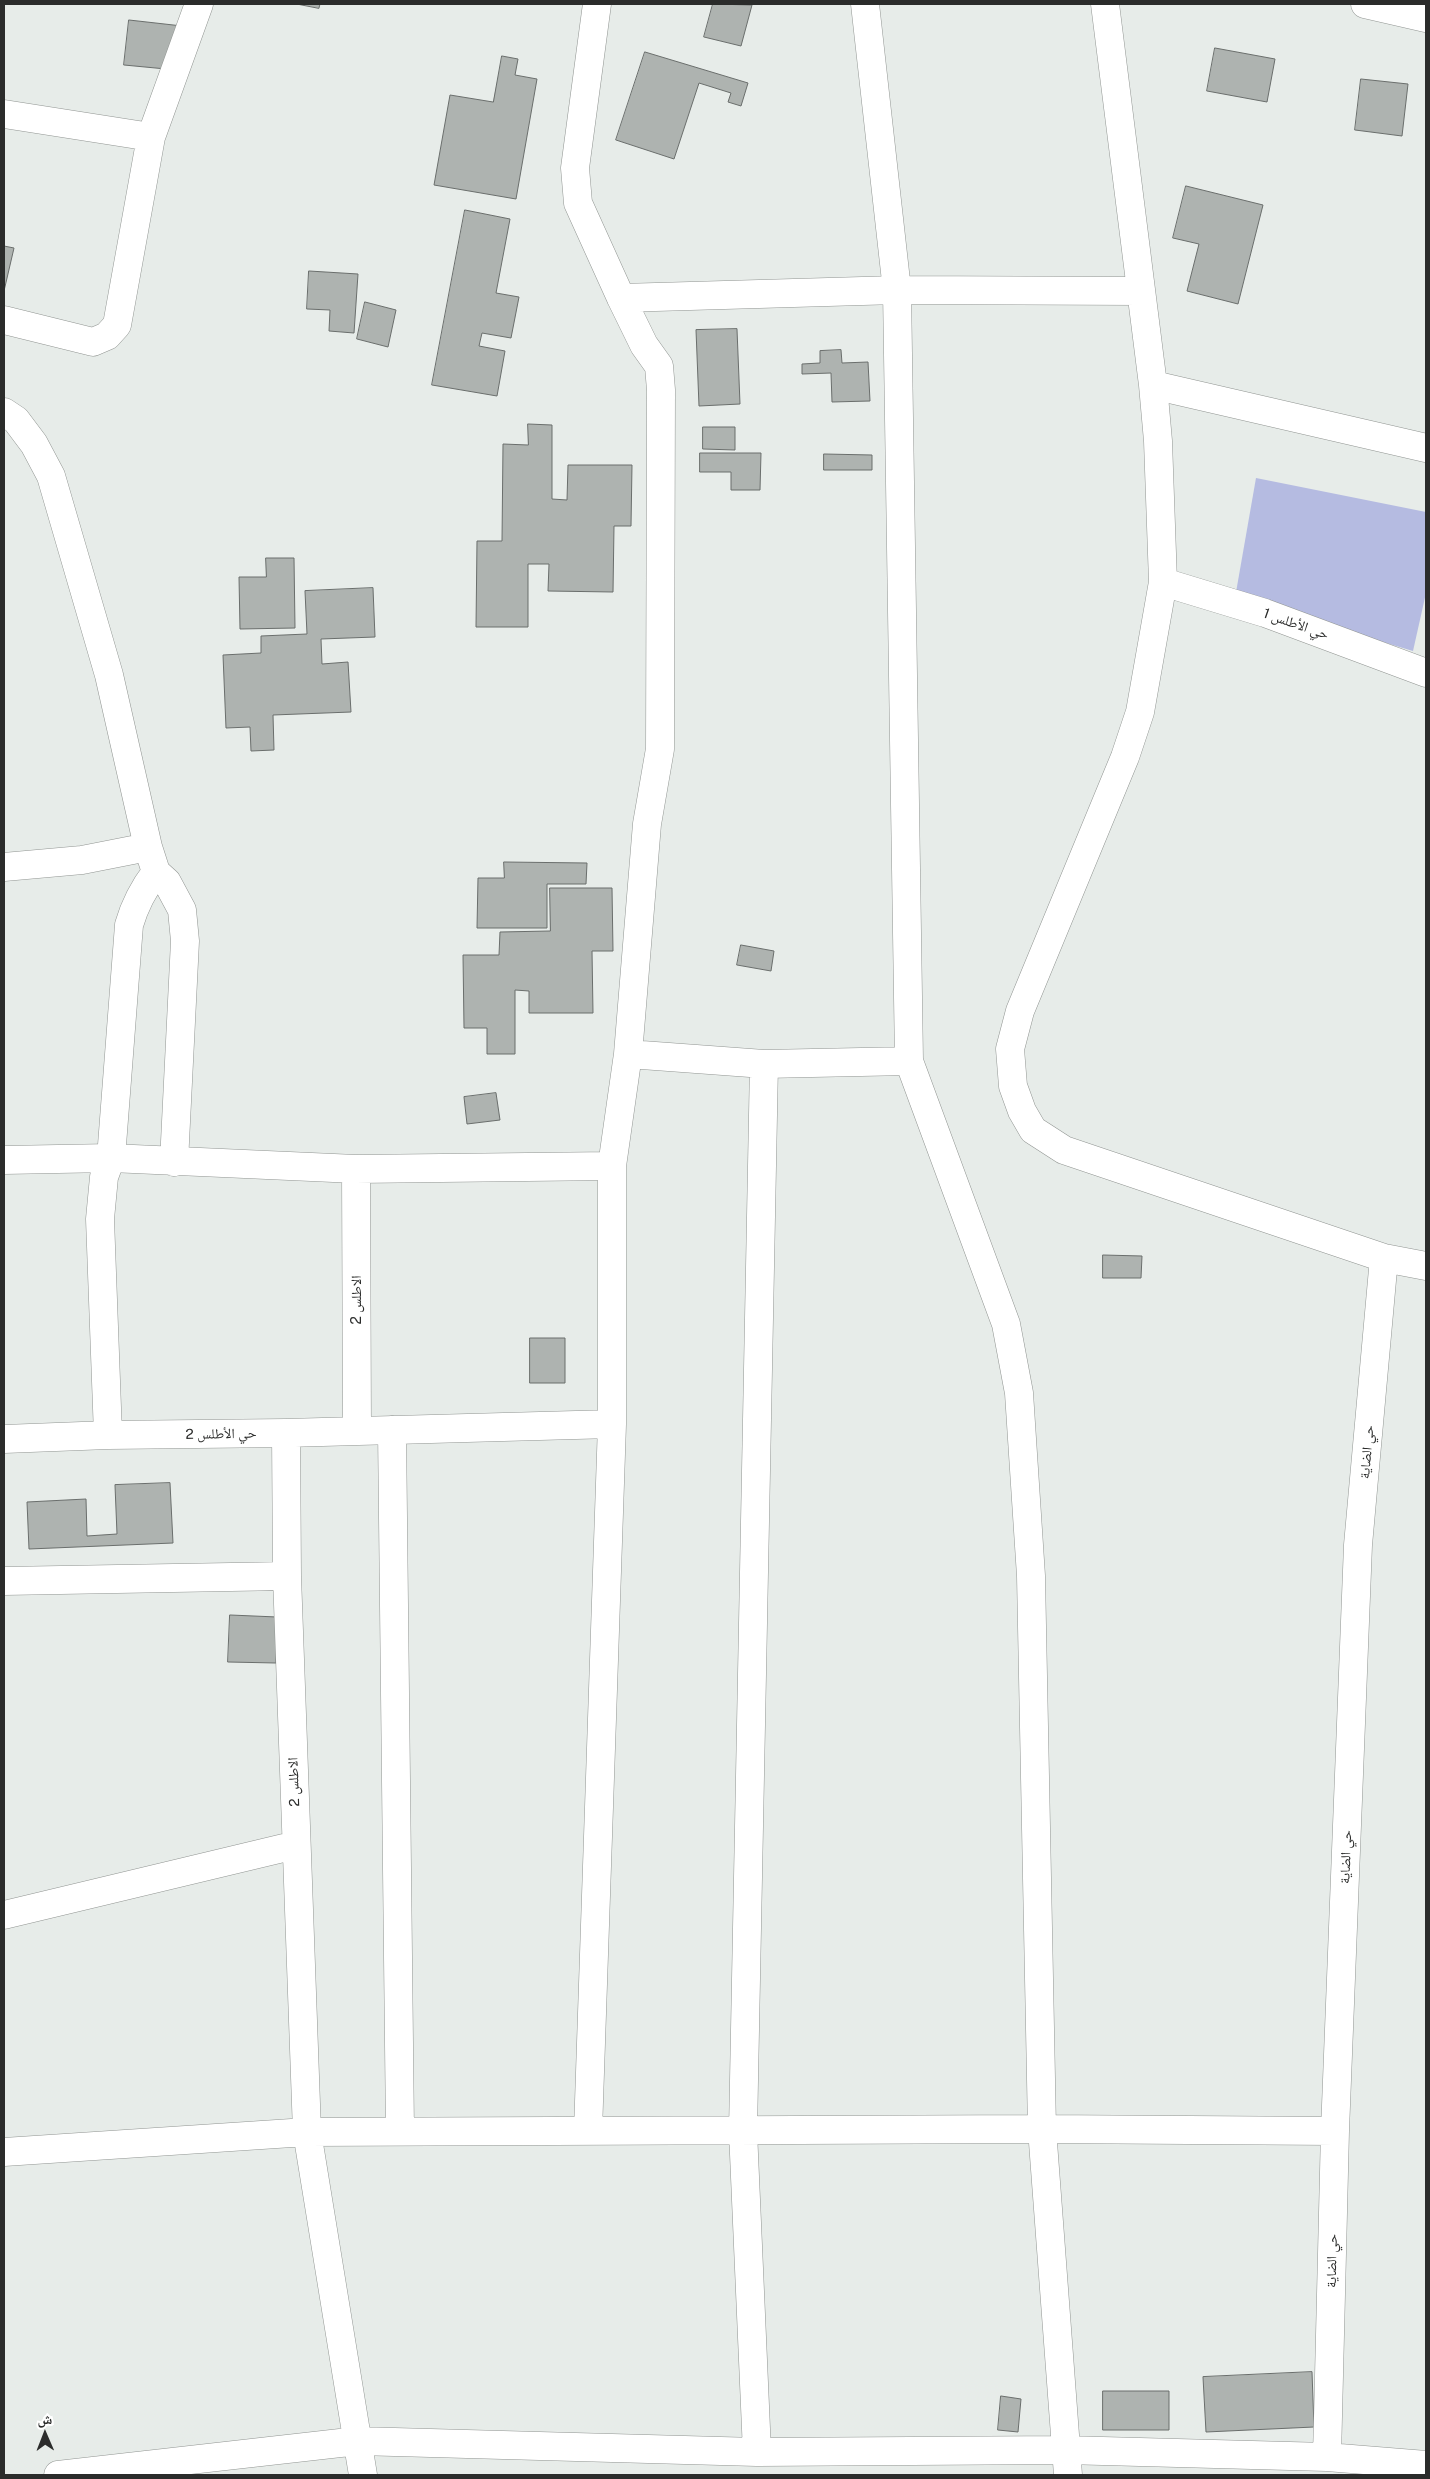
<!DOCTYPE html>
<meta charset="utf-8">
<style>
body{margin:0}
#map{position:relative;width:1430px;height:2479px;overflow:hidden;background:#e7ece9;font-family:"Public Sans","Noto Naskh Arabic",sans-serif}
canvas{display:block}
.frame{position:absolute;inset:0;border:5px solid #2b2c2b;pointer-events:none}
.north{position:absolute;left:20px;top:2409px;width:50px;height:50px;-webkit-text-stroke:4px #fff;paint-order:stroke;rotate:359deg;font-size:14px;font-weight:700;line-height:20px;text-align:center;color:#2b2c2b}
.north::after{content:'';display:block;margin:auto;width:18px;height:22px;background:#2b2c2b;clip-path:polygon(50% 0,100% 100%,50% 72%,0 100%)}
</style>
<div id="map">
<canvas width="1430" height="2479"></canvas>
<div class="frame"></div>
<div class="north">ش</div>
</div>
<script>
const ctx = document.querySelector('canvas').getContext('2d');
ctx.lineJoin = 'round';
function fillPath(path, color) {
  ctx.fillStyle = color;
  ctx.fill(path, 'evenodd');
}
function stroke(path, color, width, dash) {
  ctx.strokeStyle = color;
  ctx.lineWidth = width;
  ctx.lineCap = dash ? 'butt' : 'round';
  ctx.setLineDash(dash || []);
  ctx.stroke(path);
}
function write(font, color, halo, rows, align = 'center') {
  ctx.font = font + ' "Public Sans","Noto Naskh Arabic",sans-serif';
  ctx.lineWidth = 5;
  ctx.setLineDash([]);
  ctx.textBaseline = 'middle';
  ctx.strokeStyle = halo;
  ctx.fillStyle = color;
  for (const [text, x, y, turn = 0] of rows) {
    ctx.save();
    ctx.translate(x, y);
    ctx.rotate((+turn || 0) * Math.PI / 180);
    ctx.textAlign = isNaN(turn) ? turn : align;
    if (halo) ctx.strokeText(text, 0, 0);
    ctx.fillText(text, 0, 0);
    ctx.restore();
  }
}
const green = new Path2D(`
 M1256 478 1426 512V593L1413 651 1235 598Z`);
const building = new Path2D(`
 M297 4H320L319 8Z
 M713 4 752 5 741 46 704 37Z
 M129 20 191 27 187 71 124 65Z
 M1215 48 1275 59 1267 102 1207 91Z
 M645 52 748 83 741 106 728 102 731 93 699 83 674 159 616 140Z
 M502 56 518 59 515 75 537 79 516 199 434 185 450 95 493 102Z
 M1361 79 1408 84 1402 136 1355 130Z
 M1186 186 1263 205 1238 304 1187 291 1199 244 1173 238Z
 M465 210 510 219 496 293 519 297 511 338 482 333 479 346 505 351 497 396 432 385Z
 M4 246 14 248 4 291Z
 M309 271 358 274 354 333 329 331 330 310 307 309Z
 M365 302 396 310 388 347 357 339Z
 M737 329 740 404 699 406 696 330Z
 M841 350 842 363 868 362 870 401 832 402 831 373 802 374V364L820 363V351Z
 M528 424 552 425V499L567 500 568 465H632L631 526H614L613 592 548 591 549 564H528V627H476L477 541H502L503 444 528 445Z
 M703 427H735V450L703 449Z
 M700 453H761L760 490H731V472H700Z
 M824 454 872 455V470H824Z
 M266 558H294L295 628 240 629 239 577H266Z
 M373 588 375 637 321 639 322 664 348 662 351 712 273 715 274 750 251 751 250 727 226 728 223 655 261 653V636L307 634 305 591Z
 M504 862 587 863 586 884H547V928H477L478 878H504Z
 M550 888H612L613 951H592L593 1013H529V991L515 990V1054H487V1028H464L463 955H499L500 932 550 931Z
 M741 945 774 951 771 971 737 965Z
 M496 1093 500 1120 467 1124 464 1097Z
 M1103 1255 1142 1256 1141 1278H1103Z
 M530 1338H565V1383H530Z
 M170 1483 173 1543 29 1549 27 1502 86 1499 87 1536 117 1534 115 1485Z
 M230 1615 277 1617 276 1663 228 1662Z
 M1312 2372 1314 2427 1206 2432 1203 2377Z
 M1103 2391H1169V2430H1103Z
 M1001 2396 1021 2399 1018 2432 998 2430Z`);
const minor = new Path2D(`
 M865 4 897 290 909 1061 1006 1324 1019 1393 1031 1576 1042 2129 1068 2475
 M1105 4 1153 385 1158 441 1163 582 1140 712 1125 757 1020 1011 1010 1049 1013 1086 1022 1111 1033 1130 1064 1150 1384 1258 1426 1266
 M1365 4 1426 18
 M4 114 151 137
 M621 298 897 290 1141 291
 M4 320 93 342 107 336 117 325 151 137 199 4
 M1153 385 1426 448
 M4 412 16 420 34 444 51 476 109 675 148 847 156 872 167 882 182 910 185 941 174 1162
 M1163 582 1265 613 1426 673
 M4 867 82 860 148 847
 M156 872C143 889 135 904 129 925L111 1158 104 1177 100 1219 108 1435 286 1433 612 1424
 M628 1054 764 1064 909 1061
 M4 1160 111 1158 356 1169 612 1166
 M356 1169 357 1431
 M392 1430 400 2131
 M286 1433 287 1576 307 2132 363 2475
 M4 1439 108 1435
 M4 1581 287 1576
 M4 1915 296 1845
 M588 2131 612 1424V1166L628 1054 647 824 660 749 661 390 659 366 644 345 621 298 578 203 575 168 597 4
 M4 2152 307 2132 1042 2129 1335 2131
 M757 2452 743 2131 764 1064
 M1327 2457 1335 2131 1358 1545 1384 1258
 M58 2475 358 2441 757 2452 1065 2450 1327 2457 1426 2465`);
const streetNames = [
 ["حي الأطلس 1",1296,624,19],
 ["الاطلس 2",357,1300,-90],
 ["حي الأطلس 2",221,1434,-1],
 ["حي الضاية",1367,1452,-85],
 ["الاطلس 2",294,1782,-92],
 ["حي الضاية",1346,1857,-88],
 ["حي الضاية",1332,2261,-89]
];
fillPath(green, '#b5bbe1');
fillPath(building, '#aeb3b0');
stroke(building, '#6a6e6c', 1);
stroke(minor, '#919592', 29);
stroke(minor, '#fff', 28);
write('14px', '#2b2c2b', '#fff', streetNames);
</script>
